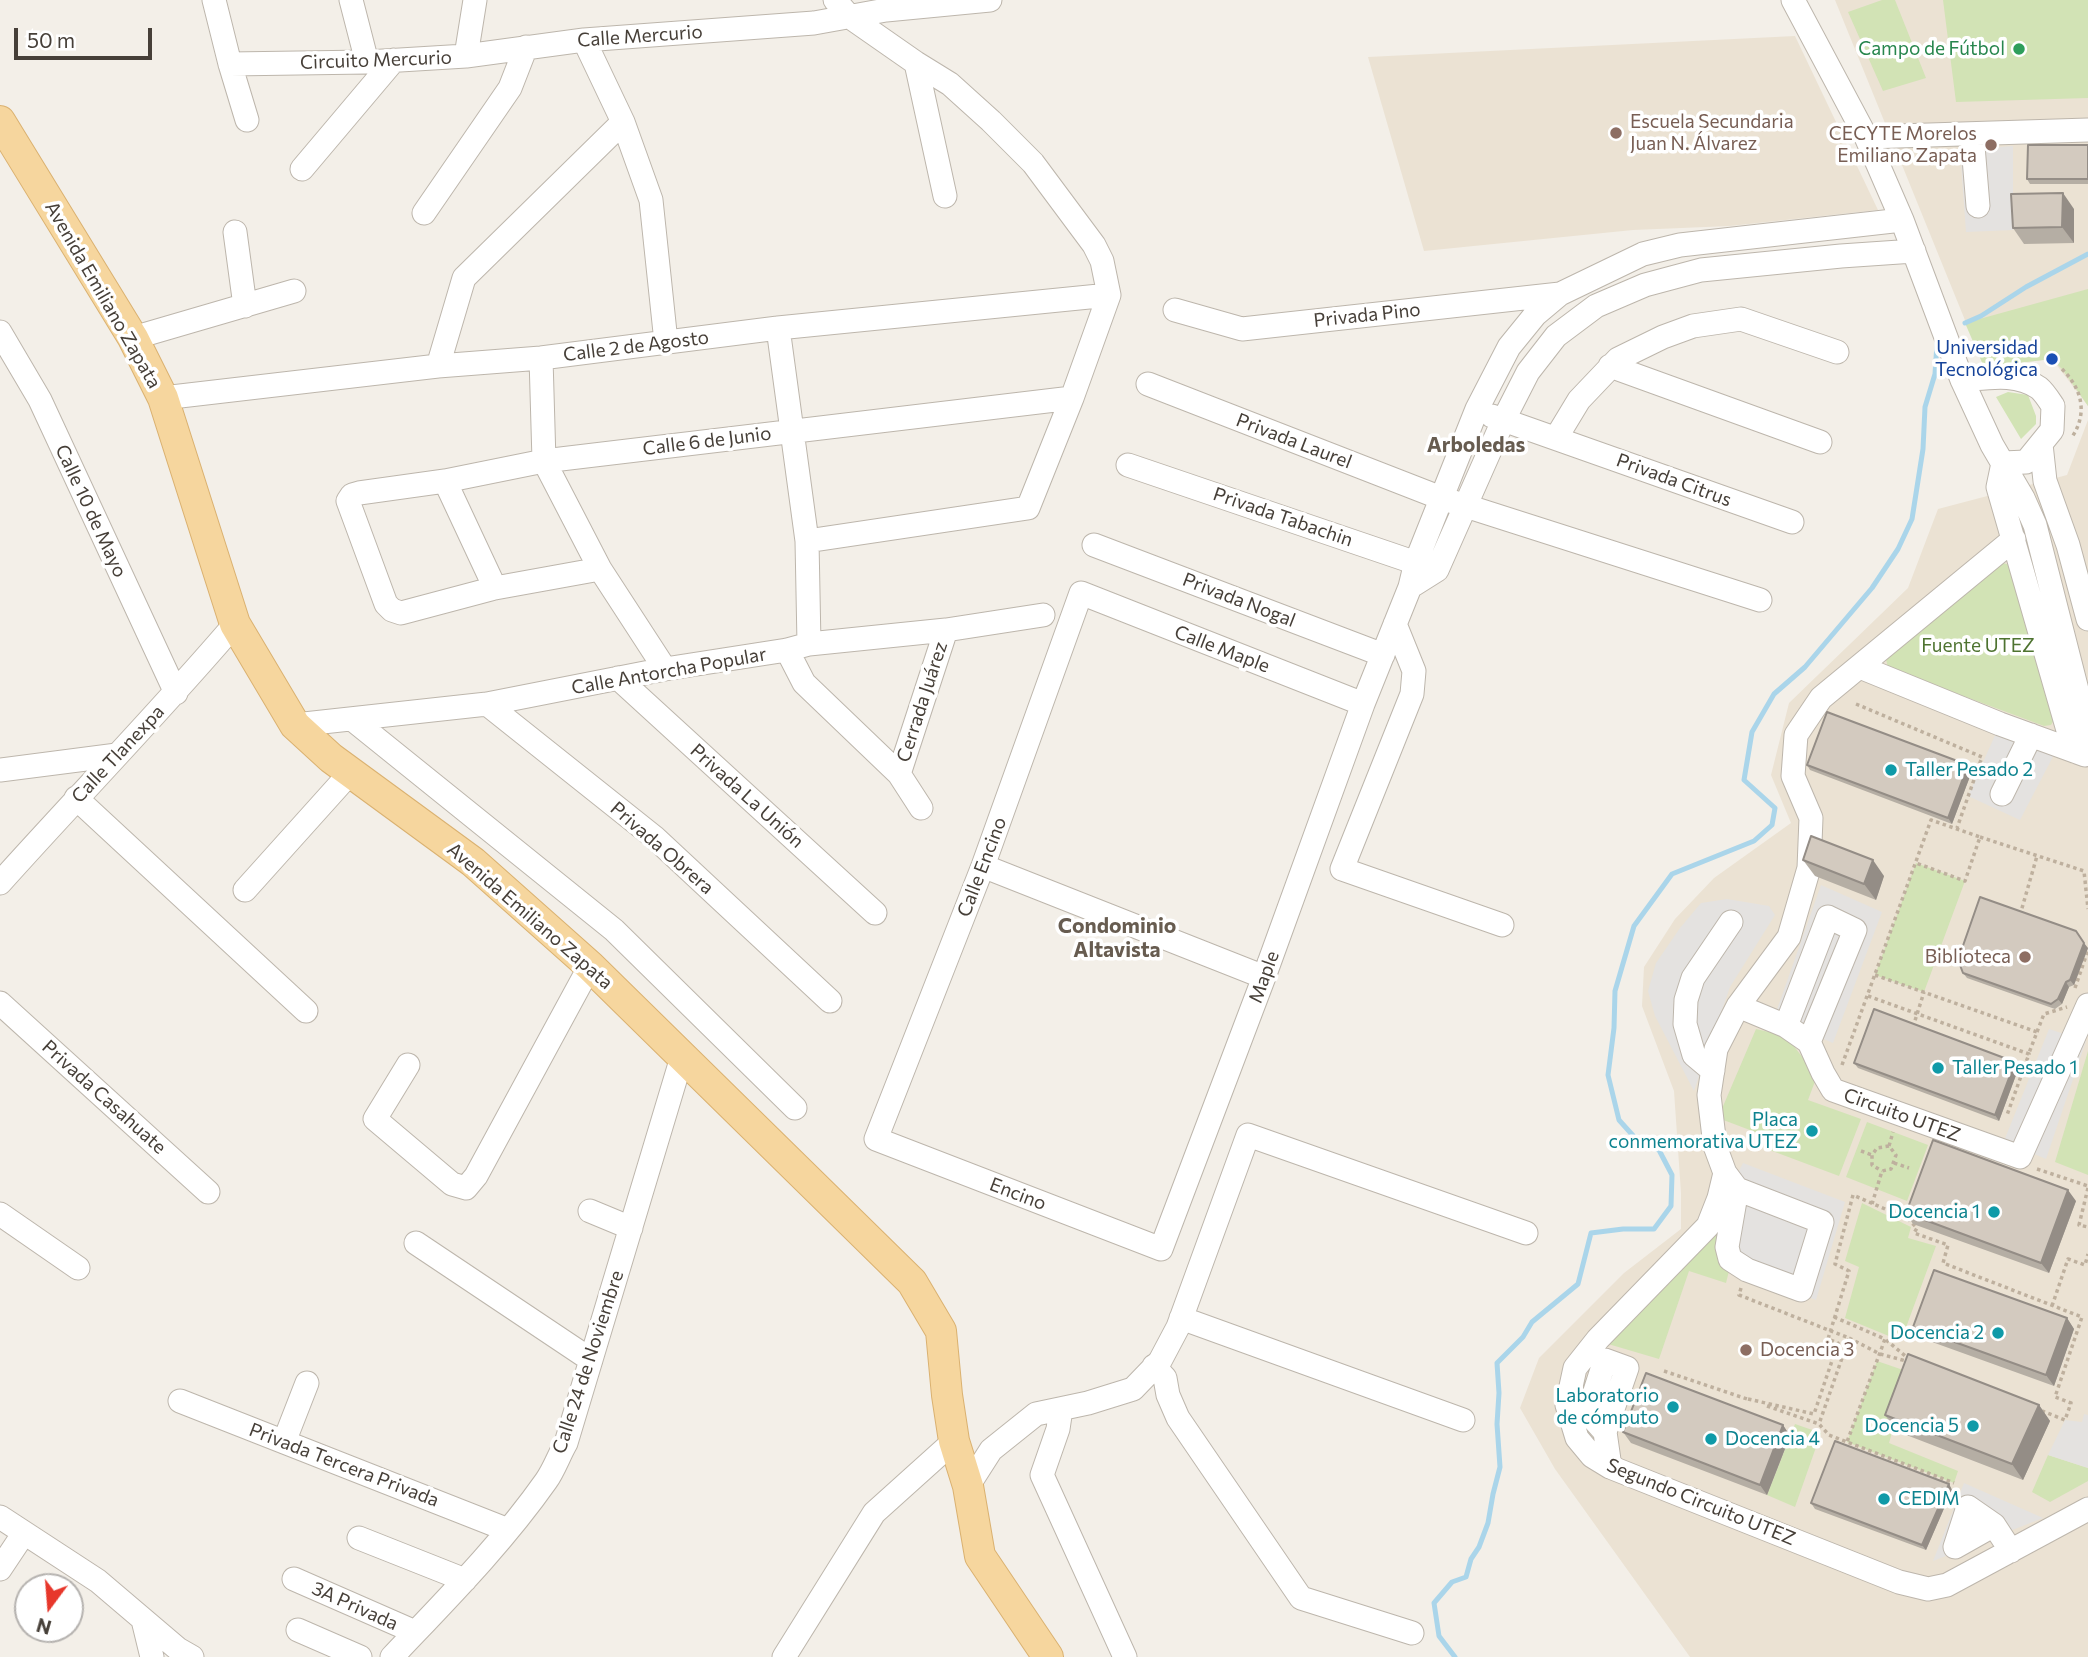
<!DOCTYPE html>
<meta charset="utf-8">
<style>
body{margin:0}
#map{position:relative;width:2088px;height:1657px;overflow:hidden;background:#f3efe8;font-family:Commissioner,sans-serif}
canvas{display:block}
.north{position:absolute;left:14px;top:1573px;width:70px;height:70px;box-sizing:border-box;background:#fff;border:2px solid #b5b2af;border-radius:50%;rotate:196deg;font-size:19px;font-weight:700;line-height:28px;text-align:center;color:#463f38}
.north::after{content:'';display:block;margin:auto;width:24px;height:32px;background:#e7372b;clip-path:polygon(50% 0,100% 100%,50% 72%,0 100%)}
.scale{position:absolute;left:14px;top:28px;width:138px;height:32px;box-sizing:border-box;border:4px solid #463f38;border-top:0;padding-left:9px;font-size:21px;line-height:24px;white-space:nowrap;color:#463f38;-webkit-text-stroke:5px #fff;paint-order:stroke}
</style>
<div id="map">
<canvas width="2088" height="1657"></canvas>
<div class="north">N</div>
<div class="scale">50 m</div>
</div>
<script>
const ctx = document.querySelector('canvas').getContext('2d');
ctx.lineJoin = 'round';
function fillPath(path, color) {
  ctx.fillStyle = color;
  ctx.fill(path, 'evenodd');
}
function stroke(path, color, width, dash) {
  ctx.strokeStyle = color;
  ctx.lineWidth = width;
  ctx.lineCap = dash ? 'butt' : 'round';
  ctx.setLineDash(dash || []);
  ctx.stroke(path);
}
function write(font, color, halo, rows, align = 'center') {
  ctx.font = font + ' Commissioner,sans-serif';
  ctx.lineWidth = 7;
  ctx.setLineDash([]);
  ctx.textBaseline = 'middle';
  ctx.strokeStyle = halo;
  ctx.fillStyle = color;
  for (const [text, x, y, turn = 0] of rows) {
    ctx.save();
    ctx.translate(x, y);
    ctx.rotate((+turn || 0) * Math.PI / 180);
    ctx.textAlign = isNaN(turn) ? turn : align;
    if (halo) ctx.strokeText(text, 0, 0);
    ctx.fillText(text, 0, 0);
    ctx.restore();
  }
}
const education = new Path2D(`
 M1835 0H2088V406L2052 359 1984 367Z
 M1795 36 1878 210 1730 226 1633 230 1424 251 1368 57Z
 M2088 420V1657H1690L1555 1469 1520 1408 1539 1358 1624 1273 1681 1229V1193L1674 1091 1642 1006 1644 967 1675 919 1714 878 1791 823 1771 775 1789 703 1908 588 1938 509 2067 475Z`);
const green = new Path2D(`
 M1882 0H1895L1926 78 1883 91 1848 12Z
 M1943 0H2088V98L1956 102Z
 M2088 289V406L2062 369 2052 359 1984 367 1965 323Z
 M2008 392 2028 395 2036 416V424L2021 439 1996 397Z
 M1999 562 2010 565 2054 720 2051 725 2044 726 1888 668 1885 655Z
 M1916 863 1965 881 1924 992 1875 975Z
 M1756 1029 1786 1036 1817 1076 1808 1100 1861 1119 1839 1176 1767 1149 1771 1138 1718 1118Z
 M2088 1051V1175L2055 1162Z
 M1867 1122 1928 1145 1907 1201 1846 1177Z
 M1862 1203 1911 1227 1908 1238 1936 1246 1901 1341 1845 1318 1859 1267 1845 1261Z
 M1709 1229 1719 1233 1730 1267 1726 1283 1689 1271 1659 1359 1598 1341Z
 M1877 1361 1909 1372 1889 1443 1958 1471 1954 1483 1847 1442Z
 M1795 1424 1821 1433 1795 1507 1767 1495Z
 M2048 1455 2088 1468V1481L2050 1502 2032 1492Z`);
const parking = new Path2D(`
 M2013 146V230L1966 232 1960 150Z
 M2000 724 2059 745 2020 820 1968 796Z
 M1821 885 1882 912 1833 1043 1774 1018Z
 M1727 899 1769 906 1775 915 1730 987 1694 1091 1655 1016 1648 991 1656 963 1680 928 1701 903Z
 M2049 1029 2086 1041 2046 1159 2004 1141Z
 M1743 1163 1845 1202 1816 1300 1730 1267 1719 1233 1709 1229Z
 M2084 1414 2088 1415V1468L2048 1455 2065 1420 2082 1422Z
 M1964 1483 2043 1518 1933 1561Z`);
const stream = new Path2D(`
 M1965 323 1981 316 2026 287 2088 254
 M1455 1657 1439 1636 1434 1603 1452 1582 1466 1577 1471 1559 1479 1547 1488 1523 1493 1494 1500 1467 1497 1424 1499 1393 1497 1363 1523 1337 1532 1322 1578 1284 1591 1233 1623 1229H1654L1671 1206 1672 1175 1659 1150 1637 1140 1619 1120 1608 1075 1614 1028 1615 991 1634 926 1672 874 1754 841 1772 825 1775 808 1744 780 1752 732 1774 694 1805 667 1872 588 1898 549 1912 519 1923 449 1925 407 1935 374 1937 344`);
const path = new Path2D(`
 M2062 369C2082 389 2088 413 2072 437
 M1856 704 1982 757 1957 828
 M1980 837 2084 871 2088 909
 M2020 915 2037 856
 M1875 975 2037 1032 2029 1053
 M2075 988 2088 950
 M1868 996 2029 1054 2007 1115
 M1913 1027 1924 992
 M2037 1032 2044 1014 2067 1007
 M1842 1065 1931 820 1980 837 1965 881 1916 863
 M1889 1146 1893 1132
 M1861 1151 1872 1155
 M1894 1163 1909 1168
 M2037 1169 2088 1186
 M2088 1188 2079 1225 2088 1227
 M1872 1204 1882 1171 1891 1169 1896 1155 1889 1146 1877 1148 1872 1155V1165L1882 1171
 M1741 1288 1739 1295 1849 1338 1819 1424
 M2052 1306 2068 1259 2085 1265 2088 1254
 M1834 1317 1885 1339 1847 1442
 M1849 1338 1880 1354 1910 1362
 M1886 1340 1909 1359
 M1664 1371 1750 1400
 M1748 1399 1814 1414 1838 1343 1828 1339 1849 1271 1835 1264 1853 1195 1908 1219 1917 1228 1914 1233 1948 1245 1943 1263 2082 1317 2055 1397 2071 1403 2065 1420 2042 1411
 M1767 1406 1819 1424 1829 1435 1954 1483`);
const minor = new Path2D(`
 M214 0 230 64 247 120
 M351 0 367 62
 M1793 0 1866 137 1902 220 1962 380 1992 445 2023 498 2035 525 2088 733
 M584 40 623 122 651 200 666 342
 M466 56 475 0
 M916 63 945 196
 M230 64 367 62 466 56 584 40 814 23 886 10 990 0
 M1972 134 1978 206
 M1866 137 2088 130
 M302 169 394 60
 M424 213 510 88 526 47
 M235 232 245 306
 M1175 310 1242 329 1560 294
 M778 328 807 541 809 644
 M0 332 40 400 176 693
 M133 338 294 291
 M541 358 544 461 600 569 665 669
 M438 366 464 278 623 122
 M1610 366 1820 442
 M1962 380C1988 378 2016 372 2039 388 2044 392 2049 400 2053 406L2052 430 2026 462 2003 463
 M1148 384 1441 498 1760 600
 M163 398 438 366 541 358 778 328 1109 295
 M1492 416 1792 522
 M1556 438 1579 400 1618 359 1663 337 1693 326 1741 319 1837 352
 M2041 444 2045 481 2068 545 2088 619
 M2003 463 1998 487 2074 751
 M1128 465 1431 568
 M445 481 495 588
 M807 541 1028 508 1072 398 1109 295 1102 261 1094 245 1033 163 991 121 950 84 916 63 850 17 835 0
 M1094 545 1383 655
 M600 569 495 588 401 613 392 610 386 604 348 501 352 495 359 493 445 481 544 461 1072 398
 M1410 587 1437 570 1503 421 1528 372 1556 336 1596 306 1645 285 1701 270 1841 256 1914 251
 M1395 624 1414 671 1412 694 1342 869 1502 925
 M787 650 804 683 899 774 921 808
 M1860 667 2000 724 2085 755
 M618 678 875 913
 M487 704 654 837 830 1001
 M1363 704 1081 593 983 866 876 1139 1161 1249 1264 977 1363 704 1410 587 1416 562 1477 409 1509 347 1535 315 1560 294 1643 254 1680 245 1902 220
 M352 719 614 930 795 1108
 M295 725 487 704 665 669 787 650 809 644 946 630 1043 615
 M0 770 117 755
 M899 774 946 630
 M2002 794 2031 735
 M76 798 306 1011
 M983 866 1264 977
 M0 883C78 796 159 713 235 624
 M245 890 351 772
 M0 1003 208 1192
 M1738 1006 1786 1026 1809 1042 1823 1073 1833 1090 2020 1157 2088 1005
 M1786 1026 1828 917 1855 930 1809 1042
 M408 1065 375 1119 452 1184 466 1188 476 1176 590 966
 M1713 1071 1694 1055 1685 1024 1686 1000 1693 978 1731 922
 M1725 1173 1719 1198 1708 1226 1598 1339 1575 1368 1567 1405 1577 1438 1592 1456 1610 1467 1899 1582 1928 1589 1947 1585 2088 1509
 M1737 1189 1727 1247 1730 1259 1747 1270 1801 1290 1822 1222 1737 1189 1725 1173 1715 1146 1709 1095 1716 1049 1738 1006 1789 937 1809 868 1811 818 1793 776 1796 735 1821 698 2014 539
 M590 1211 631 1228
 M0 1214 78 1268
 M416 1243 591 1360
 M1181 1318 1463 1420
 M1154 1366 1165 1378 1168 1395 1178 1418 1301 1598 1412 1633
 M180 1401 508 1530
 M1061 1409 1058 1429 1042 1475 1125 1657
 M1605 1432 1588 1413 1605 1360 1627 1368 1605 1432 1610 1467
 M284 1442 307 1383
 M968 1486 991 1450 1036 1414 1088 1403 1133 1389 1160 1361 1178 1327 1248 1135 1526 1233
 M0 1517 98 1581 178 1649 192 1657
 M1994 1525 1955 1547 1968 1507 1994 1525 2011 1551
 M359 1538 465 1580
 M0 1569 24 1533
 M294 1579 415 1632
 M143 1620 152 1657
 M298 1630 360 1657
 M392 1657C445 1601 501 1545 546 1481 554 1470 559 1455 566 1443L682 1057
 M784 1657 874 1513 954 1441`);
const major = new Path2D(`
 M0 121 133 338 163 398 235 624 295 725 331 758 473 862 590 966 912 1282 941 1331 947 1395 954 1441 968 1486 980 1556 1048 1657`);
const wall = new Path2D(`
 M2088 145V184H2030L2027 179Z
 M2074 209V243L2024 244 2013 228Z
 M1807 765 1972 771 1952 824 1810 770Z
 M1803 860 1884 876 1876 900 1815 876Z
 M2088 948 2074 985 2069 987 2062 1004 2055 1009 1967 978 1963 973Z
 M2015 1062 2019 1067 1999 1121 1858 1068 1854 1063Z
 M2076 1201 2049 1273 1913 1224 1906 1213Z
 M2067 1318 2074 1329 2054 1386 1921 1338 1913 1327Z
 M2039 1405 2050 1421 2023 1480 1896 1431 1885 1415Z
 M1783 1425 1790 1436 1767 1495 1631 1443 1623 1432Z
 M1949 1484 1952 1490 1926 1550 1815 1509 1811 1503Z`);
const shadedWall = new Path2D(`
 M2063 193 2074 209V243L2062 227Z
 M1968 765 1972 771 1952 824 1948 818Z
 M1873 860 1884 876 1876 900 1864 884Z
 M2084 943 2088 948 2074 985 2070 980Z
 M2066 982 2069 987 2062 1004 2058 999Z
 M2015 1062 2019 1067 1999 1121 1995 1115Z
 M2068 1190 2076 1201 2049 1273 2041 1263Z
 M2067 1318 2074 1329 2054 1386 2046 1375Z
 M2039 1405 2050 1421 2023 1480 2012 1464Z
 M1783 1425 1790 1436 1767 1495 1760 1485Z
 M1949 1484 1952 1490 1926 1550 1922 1545Z`);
const building = new Path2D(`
 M2028 145H2088V179H2027Z
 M2063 193 2062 227 2013 228 2011 194Z
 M1827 712 1968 765 1948 818 1807 765Z
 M1811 836 1873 860 1864 884 1803 860Z
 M1980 897 2076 931 2084 943 2070 980 2066 982 2058 999 2051 1004 1963 973 1958 960Z
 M1874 1009 2015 1062 1995 1115 1854 1063Z
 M1933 1140 2068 1190 2041 1263 1906 1213Z
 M1934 1270 2067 1318 2046 1375 1913 1327Z
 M1908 1354 2039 1405 2012 1464 1885 1415Z
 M1646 1373 1783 1425 1760 1485 1623 1432Z
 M1835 1441 1949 1484 1922 1545 1811 1503Z`);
const markers = [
 [2019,49,7,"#2e9e5b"],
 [1616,133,7,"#8d6e63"],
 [1991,145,7,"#8d6e63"],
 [2052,359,7,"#1a4fb4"],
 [1891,770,7,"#0f9aa8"],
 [2025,957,7,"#8d6e63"],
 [1938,1068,7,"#0f9aa8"],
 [1812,1131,7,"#0f9aa8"],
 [1994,1212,7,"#0f9aa8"],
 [1998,1333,7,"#0f9aa8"],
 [1746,1350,7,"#8d6e63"],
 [1673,1407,7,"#0f9aa8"],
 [1973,1426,7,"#0f9aa8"],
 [1711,1439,7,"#0f9aa8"],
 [1884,1499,7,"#0f9aa8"]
];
const streetNames = [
 ["Calle Mercurio",640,36,-4],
 ["Circuito Mercurio",376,60,-2],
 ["Avenida Emiliano Zapata",103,295,60],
 ["Privada Pino",1367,315,-6],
 ["Calle 2 de Agosto",636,346,-7],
 ["Calle 6 de Junio",707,441,-7],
 ["Privada Laurel",1294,441,21],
 ["Privada Citrus",1674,480,20],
 ["Calle 10 de Mayo",91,511,65],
 ["Privada Tabachin",1283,517,19],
 ["Privada Nogal",1239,600,21],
 ["Calle Maple",1222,649,21],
 ["Calle Antorcha Popular",669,671,-10],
 ["Cerrada Juárez",922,702,-72],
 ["Calle Tlanexpa",118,754,-47],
 ["Privada La Unión",747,796,42],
 ["Privada Obrera",662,848,41],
 ["Calle Encino",982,867,-69],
 ["Avenida Emiliano Zapata",530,916,41],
 ["Maple",1264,977,-70],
 ["Privada Casahuate",104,1097,42],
 ["Circuito UTEZ",1902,1115,20],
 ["Encino",1018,1194,21],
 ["Calle 24 de Noviembre",588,1362,-72],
 ["Privada Tercera Privada",344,1465,21],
 ["Segundo Circuito UTEZ",1701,1502,22],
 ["3A Privada",355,1606,24]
];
const leisureNames = [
 ["Campo de Fútbol",2005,49]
];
const educationNames = [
 ["Escuela Secundaria",1630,122],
 ["Juan N. Álvarez",1630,144],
 ["CECYTE Morelos",1977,134,"right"],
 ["Emiliano Zapata",1977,156,"right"],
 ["Biblioteca",2011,957,"right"],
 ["Docencia 3",1760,1350]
];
const transitNames = [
 ["Universidad",2038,348],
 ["Tecnológica",2038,370]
];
const parkNames = [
 ["Fuente UTEZ",1978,646]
];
const cultureNames = [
 ["Taller Pesado 2",1905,770,"left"],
 ["Taller Pesado 1",1952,1068,"left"],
 ["Placa",1798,1120],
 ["conmemorativa UTEZ",1798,1142],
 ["Docencia 1",1980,1212],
 ["Docencia 2",1984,1333],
 ["Laboratorio",1659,1396],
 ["de cómputo",1659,1418],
 ["Docencia 5",1959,1426],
 ["Docencia 4",1725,1439,"left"],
 ["CEDIM",1898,1499,"left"]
];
const neighbourhoodNames = [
 ["Arboledas",1476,445],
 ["Condominio",1117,926],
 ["Altavista",1117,950]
];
fillPath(education, '#ebe2d3');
fillPath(green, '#d2e3b5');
fillPath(parking, '#e4e2e0');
stroke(stream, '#aad5ea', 5);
stroke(minor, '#bdb6ac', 25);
stroke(major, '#dab170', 32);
stroke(path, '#beb09e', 3.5, [3.5, 3.5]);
stroke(minor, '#fff', 23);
stroke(major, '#f6d69e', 30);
fillPath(wall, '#b5aea4');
fillPath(shadedWall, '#948d86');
fillPath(building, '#d3cabf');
stroke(building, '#948d86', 2);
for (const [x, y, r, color] of markers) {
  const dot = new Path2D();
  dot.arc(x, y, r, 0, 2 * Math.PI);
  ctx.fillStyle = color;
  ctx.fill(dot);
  stroke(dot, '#fff', 2.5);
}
write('19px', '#463f38', '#fff', streetNames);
write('19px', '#27864d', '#fff', leisureNames, 'right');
write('19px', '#785e54', '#fff', educationNames, 'left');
write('19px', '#164399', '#fff', transitNames, 'right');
write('19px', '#4e7330', '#fff', parkNames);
write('19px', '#0d838f', '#fff', cultureNames, 'right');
write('bold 21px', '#675c50', '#fff', neighbourhoodNames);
</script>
